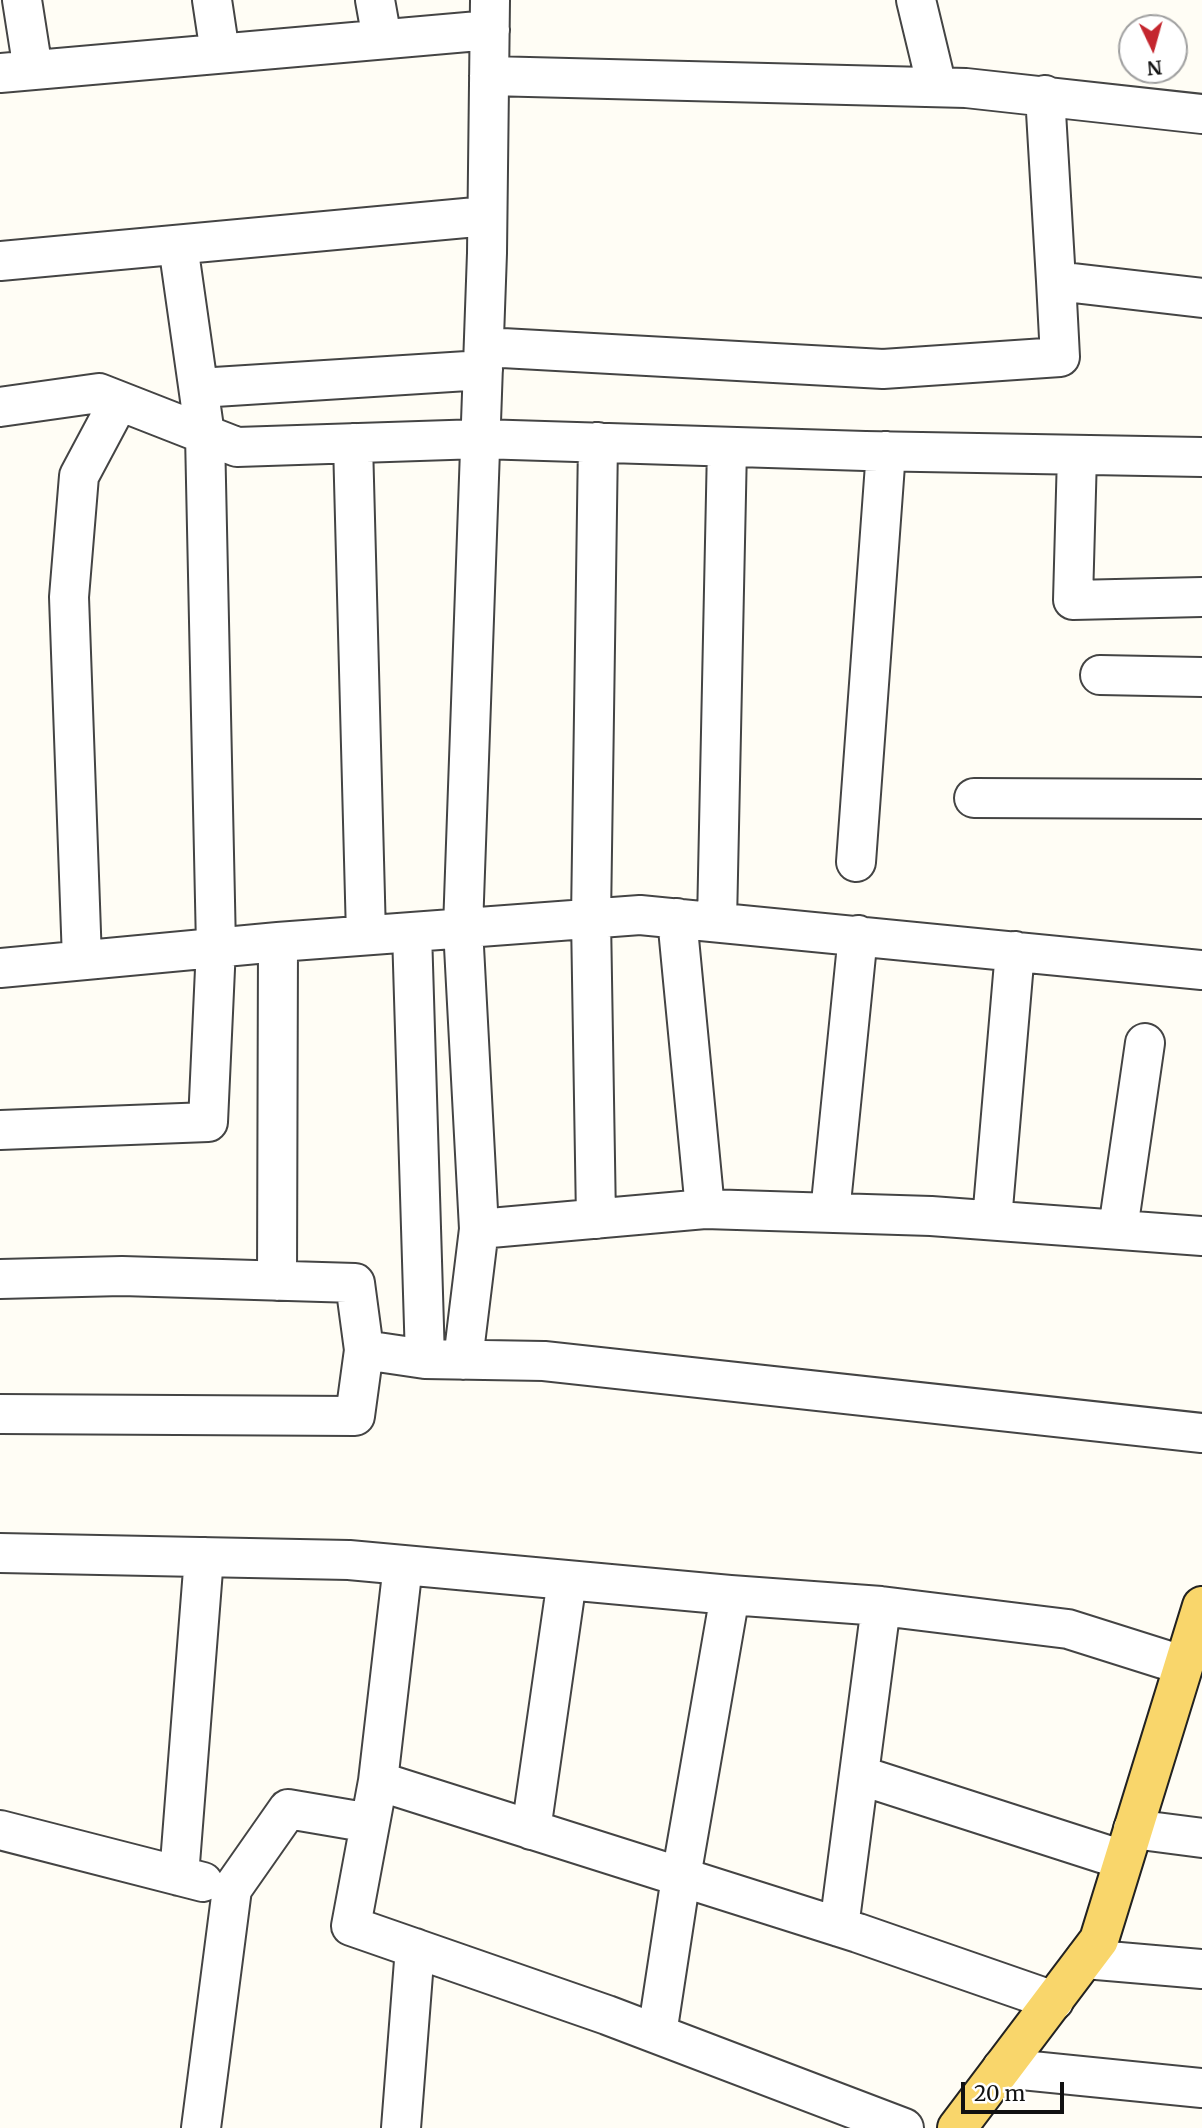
<!DOCTYPE html>
<style>
body{margin:0}
#map{position:relative;width:1202px;height:2128px;overflow:hidden;background:#fffdf5;font-family:Merriweather,serif}
canvas{display:block}
.north{position:absolute;left:1118px;top:14px;width:70px;height:70px;box-sizing:border-box;background:#fff;border:2px solid #a0a0a0;border-radius:50%;rotate:175deg;font-size:19px;font-weight:700;line-height:28px;text-align:center;color:#111}
.north::after{content:'';display:block;margin:auto;width:24px;height:32px;background:#c4262e;clip-path:polygon(50% 0,100% 100%,50% 72%,0 100%)}
.scale{position:absolute;left:961px;top:2082px;width:103px;height:32px;box-sizing:border-box;border:4px solid #111;border-top:0;padding-left:9px;font-size:21px;line-height:24px;white-space:nowrap;color:#111;-webkit-text-stroke:5px #fff;paint-order:stroke}
</style>
<div id="map">
<canvas width="1202" height="2128"></canvas>
<div class="north">N</div>
<div class="scale">20 m</div>
</div>
<script>
const ctx = document.querySelector('canvas').getContext('2d');
ctx.lineJoin = 'round';
function stroke(path, color, width, dash) {
  ctx.strokeStyle = color;
  ctx.lineWidth = width;
  ctx.lineCap = dash ? 'butt' : 'round';
  ctx.setLineDash(dash || []);
  ctx.stroke(path);
}
const minor = new Path2D(`
 M22 0 33 70
 M212 0 220 53
 M375 0 382 39
 M916 0 937 87
 M0 73 490 30
 M489 76 966 88 1202 114
 M1045 95 1056 281 1202 298
 M0 261 487 216
 M484 347 883 369 1060 357 1056 281
 M199 388 483 370
 M0 407 99 393 237 447 480 439 865 451 1202 457
 M353 443 366 935
 M1077 455 1073 600 1202 597
 M1100 675 1202 677
 M974 798 1202 799
 M856 862 886 451
 M677 918 705 1209 931 1216 1202 1236
 M717 922 727 447
 M412 932 425 1359
 M82 960 69 597 79 476 119 401
 M0 968 278 942 640 915 1202 970
 M0 1130 208 1122 216 947 205 435 178 245
 M830 1213 858 935
 M596 1219 591 918 598 442
 M992 1220 1015 951
 M479 1229 463 928 487 253 490 0
 M1118 1229 1145 1043
 M0 1279 122 1276 355 1283 364 1350 355 1416 0 1414
 M277 1281 278 942
 M364 1350 425 1359 544 1361 1202 1433
 M463 1360 479 1229 705 1209
 M0 1553 349 1560 730 1595 881 1606 1068 1629 1182 1665
 M403 1565 378 1781 351 1926 607 2015 904 2128
 M859 1775 1123 1860
 M378 1781 858 1933 1054 2001
 M1133 1829 1202 1838
 M0 1830 203 1882
 M531 1830 567 1580
 M179 1876 204 1557
 M839 1927 881 1606
 M1085 1959 1202 1969
 M657 2034 681 1877 730 1595
 M1002 2068 1202 2088
 M201 2128 232 1889 288 1809 370 1823
 M401 2128 415 1948`);
const major = new Path2D(`
 M957 2128 1099 1940 1202 1606`);
stroke(minor, '#444', 42);
stroke(major, '#222', 42);
stroke(minor, '#fff', 38);
stroke(major, '#f9d66b', 38);
</script>
